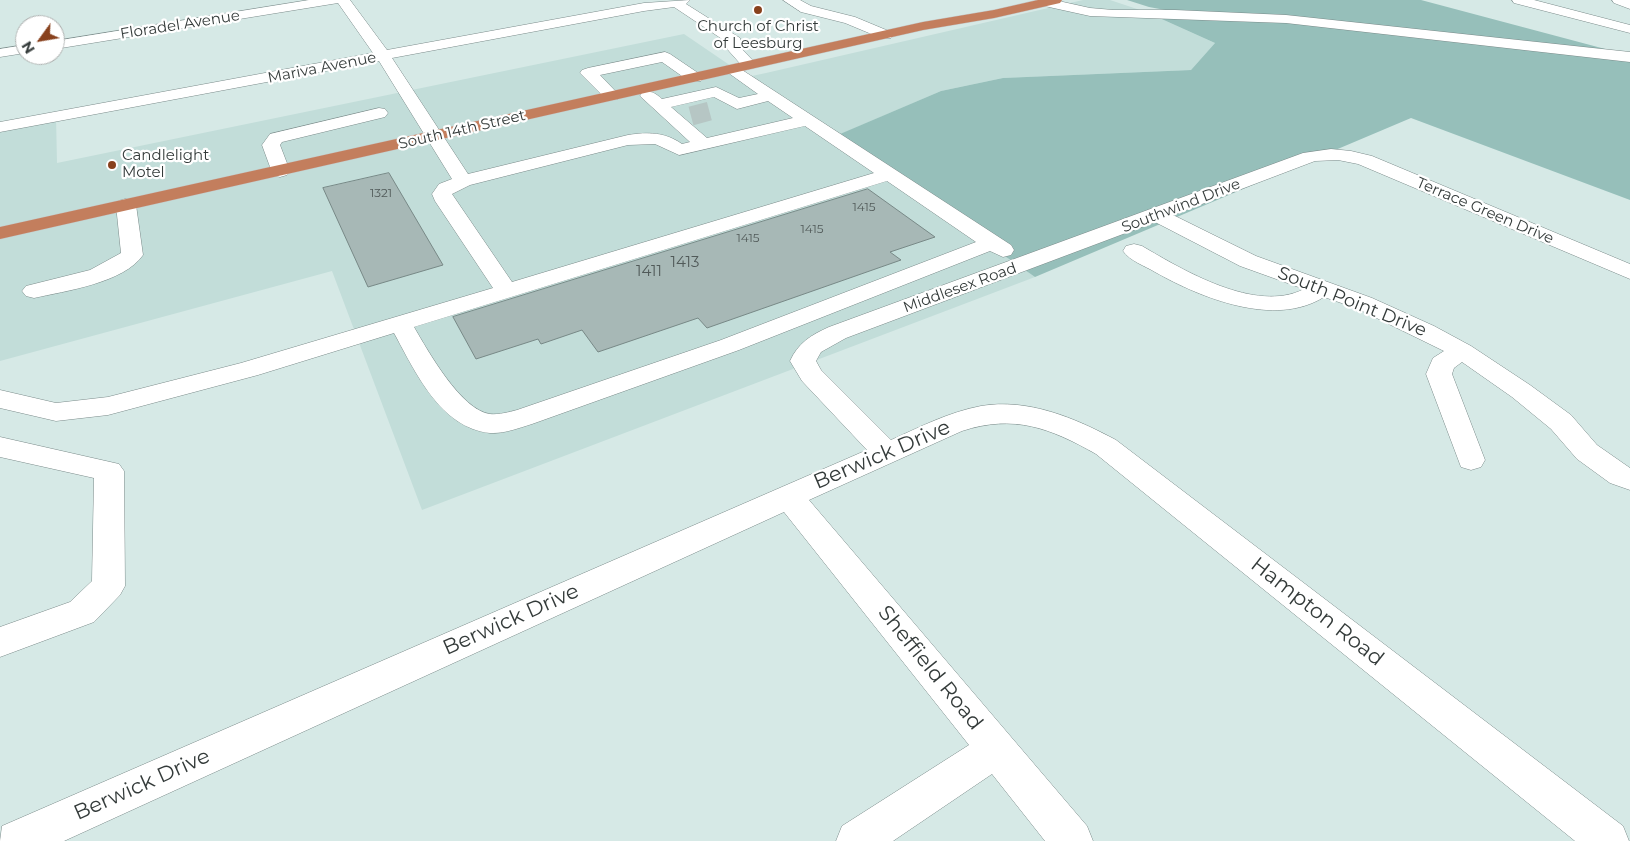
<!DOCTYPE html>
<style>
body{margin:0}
#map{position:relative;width:1630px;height:841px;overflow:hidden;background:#d6e9e6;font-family:Montserrat,sans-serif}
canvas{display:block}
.north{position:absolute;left:15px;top:15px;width:50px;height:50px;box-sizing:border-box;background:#fff;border:1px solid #aeb1b0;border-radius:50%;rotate:238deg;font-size:14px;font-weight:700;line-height:20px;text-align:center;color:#343b3a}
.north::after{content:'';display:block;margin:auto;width:18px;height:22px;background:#88411d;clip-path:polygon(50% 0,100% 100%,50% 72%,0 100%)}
</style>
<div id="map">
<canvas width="1630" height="841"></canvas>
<div class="north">N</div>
</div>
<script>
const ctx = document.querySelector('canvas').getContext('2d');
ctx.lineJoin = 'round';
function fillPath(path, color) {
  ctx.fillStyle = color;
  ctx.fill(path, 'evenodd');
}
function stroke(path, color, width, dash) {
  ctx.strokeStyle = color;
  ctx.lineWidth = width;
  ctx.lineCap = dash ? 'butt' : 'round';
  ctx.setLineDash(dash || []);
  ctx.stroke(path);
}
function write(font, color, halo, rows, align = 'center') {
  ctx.font = font + ' Montserrat,sans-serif';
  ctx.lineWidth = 4.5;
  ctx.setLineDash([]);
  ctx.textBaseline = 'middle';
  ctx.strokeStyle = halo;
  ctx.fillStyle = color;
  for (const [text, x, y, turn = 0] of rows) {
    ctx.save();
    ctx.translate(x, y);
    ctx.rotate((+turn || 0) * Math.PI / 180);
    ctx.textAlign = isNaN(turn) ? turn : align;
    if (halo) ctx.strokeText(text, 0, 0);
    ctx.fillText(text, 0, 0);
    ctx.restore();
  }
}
const built = new Path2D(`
 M1083 0H1110L1146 12 1215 43 1191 70 1003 78 941 91 834 137 1035 277 422 510 332 271 0 361V238L738 71 747 77 766 73Z
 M684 34 731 66 0 229V126L56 116 57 163Z`);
const forest = new Path2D(`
 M1127 0H1421L1624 54 1176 12 1149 7Z
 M1146 12 1286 21 1630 59V200L1411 118 1035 277 833 137 941 91 1003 78 1191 70 1215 43Z`);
const building = new Path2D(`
 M389 173 443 265 368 287 323 188Z
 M868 189 935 237 890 252 901 260 707 328 698 318 598 352 582 330 541 344 538 339 476 359 453 317Z`);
const minorTunnel = new Path2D(`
 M691 116 717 109`);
const minor = new Path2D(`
 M309 0H350L387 50 644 3 690 0 686 4 740 38 742 49 757 65 754 68H744L728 50V43L674 7 644 11 392 58 468 174 628 135C648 132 665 132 682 144L690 142 640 96 642 93C651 90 655 93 662 99L716 87 739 98 758 94 723 69 726 66H736L1011 245 1014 250 1011 255 1003 257 990 251 739 350 532 424C519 428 503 434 490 433 440 428 415 371 394 333L258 375 108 415 56 421 0 408V390L56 403 108 397 241 363 493 288 435 201 432 194 439 184 452 179 379 61 0 132V122L373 53 338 3 55 49V41ZM714 97 737 109 768 101 793 118 707 138 671 107ZM805 126 874 173 512 282 452 194 470 185 628 145 655 144 679 155ZM887 181 976 242 721 340 517 410C509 412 499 415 490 414 461 410 428 351 414 327Z
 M783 0H800L811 6 855 17 891 32 893 35 891 38H881L845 23 801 12Z
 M1040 0H1054L1090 8 1113 10H1175L1286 15 1630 52V62L1286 23 1090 16 1040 5 1038 2Z
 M1512 0H1534L1630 25V33L1514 3Z
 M1612 0H1630V9L1614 3Z
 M25 45V53L0 57V49Z
 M665 52 670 54 701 75 703 78 701 81H689L662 62 600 75 620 96 618 99H606L580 73 582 70 588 68Z
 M379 108 385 109 388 113 385 117 282 142 280 145 290 171 287 175 280 177 273 175 262 145 270 134Z
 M1331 149 1351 151 1372 156 1630 264V279L1358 164 1338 160 1315 161 1173 215 1256 256 1372 298 1434 326 1471 346 1530 385 1571 415 1597 445 1630 468V490L1610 483 1577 459 1551 429 1512 397 1462 362 1454 368 1452 374 1485 460 1481 467 1471 470 1461 467 1426 374 1433 358 1444 351 1356 308 1324 297C1275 328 1201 298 1155 272 1145 266 1130 261 1123 251L1126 246 1134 244 1142 246C1183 270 1256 314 1304 289L1240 266 1155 222 846 338 821 352 816 361 821 370 891 440C920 427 949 412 981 406 1028 398 1075 418 1116 440L1623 826 1629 841H1575L1096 454C1050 428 1014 414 962 431L809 500 1087 826 1093 841H1045L992 774 893 841H836L842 826 969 745 784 512 64 841H0L2 826 867 450 802 381 790 361C798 343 811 335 829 327L1303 153Z
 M126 199 133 201 136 205 143 255C124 283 65 291 34 298L26 296 22 291 26 286 90 270 121 253 116 205 119 201Z
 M0 437 119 464 124 471 125 586 120 595 94 622 0 657V627L70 602 92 581 94 478 0 457Z`);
const highway = new Path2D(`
 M1038 0H1062L1060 3 994 18 923 30 0 239V227L923 22 994 10Z`);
const markers = [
 [758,10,5,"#88411d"],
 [112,165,5,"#88411d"]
];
const farNumbernames = [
 ["1321",381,193],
 ["1415",864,207],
 ["1415",812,229],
 ["1415",748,238]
];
const farStreetnames = [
 ["Floradel Avenue",180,25,-9],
 ["Mariva Avenue",322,68,-11],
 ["South 14th Street",462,130,-13],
 ["Southwind Drive",1181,206,-21],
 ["Terrace Green Drive",1485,211,23],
 ["Middlesex Road",960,288,-20]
];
const farPoinames = [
 ["Church of Christ",758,27],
 ["of Leesburg",758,44],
 ["Candlelight",122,156,"left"],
 ["Motel",122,173,"left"]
];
const numberNames = [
 ["1413",685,263],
 ["1411",649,272]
];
const streetNames = [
 ["South Point Drive",1352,302,22]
];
const nearStreetnames = [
 ["Berwick Drive",882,455,-23],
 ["Hampton Road",1317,612,38],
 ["Berwick Drive",511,620,-24],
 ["Sheffield Road",930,668,51],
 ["Berwick Drive",142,785,-24]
];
fillPath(built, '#c2ddd9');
fillPath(forest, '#96bfba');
fillPath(building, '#a7b8b6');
stroke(building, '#788987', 1);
stroke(minorTunnel, '#b6c6c4', 19, [19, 9]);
stroke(minor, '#7b8b8a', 1);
stroke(highway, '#c6c8c8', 1);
fillPath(minor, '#fff');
fillPath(highway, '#c37e5d');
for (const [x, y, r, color] of markers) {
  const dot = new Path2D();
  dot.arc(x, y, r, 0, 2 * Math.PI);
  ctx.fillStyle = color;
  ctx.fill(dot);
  stroke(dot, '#fff', 2);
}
write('12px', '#515a59', null, farNumbernames);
write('15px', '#343b3a', '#fff', farStreetnames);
write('15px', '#343b3a', '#fff', farPoinames);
write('15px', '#515a59', null, numberNames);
write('18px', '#343b3a', '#fff', streetNames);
write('21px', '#343b3a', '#fff', nearStreetnames);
</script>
